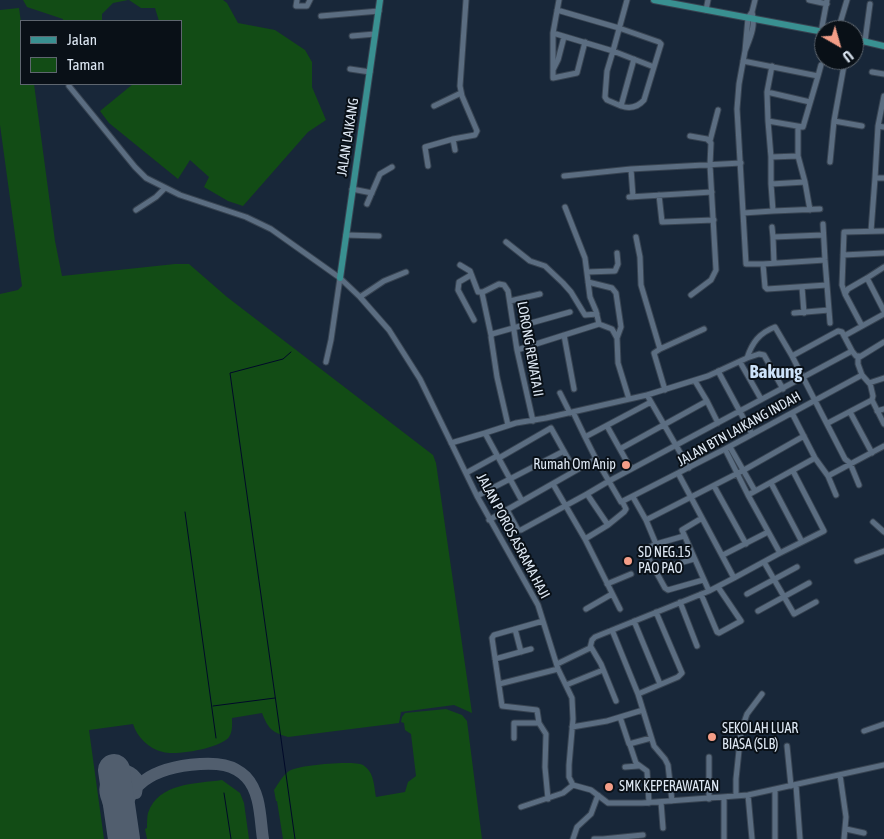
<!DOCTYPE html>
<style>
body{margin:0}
#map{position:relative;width:884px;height:839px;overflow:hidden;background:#182739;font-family:"Asap Condensed",sans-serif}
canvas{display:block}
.legend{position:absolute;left:20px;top:20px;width:162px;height:65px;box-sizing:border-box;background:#091017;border:1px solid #5e666f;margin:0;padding:6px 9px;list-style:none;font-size:15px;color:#dee8f4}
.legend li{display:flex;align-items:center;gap:10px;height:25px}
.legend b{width:25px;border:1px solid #5e666f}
.north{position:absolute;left:814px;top:20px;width:50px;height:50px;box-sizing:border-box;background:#091017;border:1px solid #5e666f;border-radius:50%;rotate:142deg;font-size:14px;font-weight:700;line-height:20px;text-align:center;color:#dee8f4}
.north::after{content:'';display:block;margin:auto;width:18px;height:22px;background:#f49e88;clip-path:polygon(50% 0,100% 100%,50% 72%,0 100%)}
</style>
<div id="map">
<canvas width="884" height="839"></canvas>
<ul class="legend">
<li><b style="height:6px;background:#399091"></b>Jalan</li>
<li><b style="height:14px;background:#124c15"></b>Taman</li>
</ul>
<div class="north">U</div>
</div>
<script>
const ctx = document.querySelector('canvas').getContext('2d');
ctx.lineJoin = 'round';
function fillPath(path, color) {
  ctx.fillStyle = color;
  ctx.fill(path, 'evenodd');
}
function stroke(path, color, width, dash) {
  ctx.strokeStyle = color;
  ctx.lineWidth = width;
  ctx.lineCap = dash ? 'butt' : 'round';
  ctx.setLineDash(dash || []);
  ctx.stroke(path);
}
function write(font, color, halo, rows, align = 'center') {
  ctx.font = font + ' "Asap Condensed",sans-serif';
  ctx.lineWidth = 4;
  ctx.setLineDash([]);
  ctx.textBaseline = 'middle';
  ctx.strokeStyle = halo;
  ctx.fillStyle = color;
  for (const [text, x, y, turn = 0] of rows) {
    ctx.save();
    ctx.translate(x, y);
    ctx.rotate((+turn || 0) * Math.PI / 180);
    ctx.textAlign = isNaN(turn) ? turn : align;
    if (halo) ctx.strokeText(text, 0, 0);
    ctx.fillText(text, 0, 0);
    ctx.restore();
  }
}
const green = new Path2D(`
 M23 0H128L113 3 102 14V21H63V19L27 7Z
 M129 0H223L227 3 238 23 275 30 305 50 312 62V87L326 120 308 132 243 206 228 201 204 187 209 177 190 160 178 179 109 123 100 111 133 84H181V21H159L155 8H141Z
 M19 8 21 22V84H34L55 241 62 276 175 264H189L227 297 433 455 436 463 472 713 454 705 401 712 399 723 288 737C271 732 268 728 262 713L232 718C232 723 233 731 229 737 221 748 176 756 163 752 149 749 137 737 133 724L89 730 104 839H0V294L18 290 22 286 0 125V10Z
 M446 709 462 715 467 721 482 839H283L277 801H276L274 790C278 784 283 775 289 771 298 765 353 760 363 765 374 772 374 785 376 797L405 792 408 782 416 776 411 734 405 730 404 723 401 722 402 717 405 713Z
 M222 780 240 793 244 803 249 839H147L145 829 147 828C147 824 147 817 148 813 159 782 196 784 222 780Z`);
const stream = new Path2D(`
 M291 352 283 359 230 373 295 839
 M185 512 216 738
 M213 706 275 698
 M224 793 231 839`);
const taxiway = new Path2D(`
 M123 833C121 782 156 767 200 764 217 763 233 764 246 777 261 793 260 819 263 839
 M119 834 106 795C101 773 126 760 138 781L136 793`);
const runway = new Path2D(`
 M114 770 124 839`);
const minor = new Path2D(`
 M297 0 296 6H307L310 0
 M559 0 553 33V78L577 73 585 42
 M627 0 613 51 654 67 644 100C638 107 630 109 621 106L634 59
 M809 0 827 4
 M557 10 619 28 659 42 661 44 654 67
 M706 10 708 0
 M752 12C756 26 750 38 745 51L748 18 752 12 755 0
 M321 16 379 11
 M838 30 847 0
 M821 32 827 0
 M553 33 613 51 607 71 605 97 607 100 621 106
 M352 36 375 34
 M865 41 870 4
 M745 51 739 84 737 109 746 264H763L765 287 767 289 827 285
 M743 61 818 76 803 127 768 121 767 92 772 66
 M350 69 370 72
 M553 70 558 60 564 37
 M872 72 884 74
 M818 76 821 65
 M69 86 135 167 146 178 180 195 246 217 271 229 340 278 360 297 389 330 420 379 477 496 538 605 558 669 572 698 573 719 569 765V777L573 785 591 790 608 803H642L748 795 884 765
 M767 92 810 102
 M884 96 878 126 884 127
 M434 106 461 93
 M768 121 771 157 798 156V127
 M834 121 845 60
 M878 126 875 178H884
 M690 136 707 139 711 143 710 165 716 270 711 280 691 295
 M710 141 718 110
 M455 150 453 139 475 135 477 131 462 96 460 86 466 0
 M771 157V184L805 182 798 156
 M830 162 834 121 862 126
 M428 166 425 147 453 139
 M631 169 633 197
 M564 176 631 169 741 163
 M805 182 810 210
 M771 184 773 211 820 209
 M352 189 372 193
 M659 195 662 222 714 220
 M629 197 712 192
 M367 204 380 174 392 167
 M136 210 156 197 165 188
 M743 213 773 211
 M823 224 825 260 830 323
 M772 227 773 237
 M871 231 875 178
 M346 235 379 236
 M636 237 640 257 641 285 660 349
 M506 242 530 261 545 266 563 283 571 292 585 315 597 314
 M843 255 884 253
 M774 263 773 237 823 235
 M763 264 825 260
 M460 265 470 271 478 292H483L499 284 504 285 508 291 517 350 533 421
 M884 267 867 278 884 311
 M587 272 615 271 618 264 617 253
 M471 275 459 282 458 290 474 320
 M588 282 612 288 616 293 621 327 617 338
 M802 287 804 313
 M482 293 491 335
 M845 294 842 285 844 232 884 231
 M360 297 384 281 406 272
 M510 301 540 294
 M794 313 829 310
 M599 324 612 329 617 338 618 363 629 399
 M862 326 845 294 848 289 867 278
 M564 335 574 389
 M844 336 884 314
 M517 350 599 324 596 311 590 297 585 258 565 207
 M792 356 838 331 842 332 852 351
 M747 358 759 354 764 355 783 389
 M326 362 331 340 340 278
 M740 362 761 399
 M718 371 752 434
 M862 375 869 383 884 378
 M695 381 707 401
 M870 383 873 396 872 400
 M665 390 654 353 660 349 704 329
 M560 393 570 413
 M647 395 689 468
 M877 411 884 409
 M573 412 585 437
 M850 412 872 453
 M792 413 815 458 828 476 836 495
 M828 423 872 400 884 424
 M508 425 497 377 491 337 492 334 570 312
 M607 426 631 469
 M451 443 485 433
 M730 447 755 491
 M620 449 707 401 718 423
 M725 449 748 495
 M499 458 551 428 575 471
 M596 459 585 437 651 402
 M466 473 497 456
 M828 476 884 446
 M771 483 802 542
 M553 484 585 539 620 609
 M714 486 746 544
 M477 496 564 451
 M633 497 646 520 656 544 644 550 665 588 668 590 703 580
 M522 501 485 433 516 423 546 418 647 395 708 376 747 358C752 343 759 333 775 327L792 356 845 459 850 463 859 485
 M507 510 518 530H521L587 494
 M702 518 682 530 709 591
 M489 520 596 459 621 502 678 473
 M646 520 744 470 804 436
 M873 522 884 532
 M608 525 587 494 609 481 852 351 856 356H859
 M585 539 608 525 624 512 626 509 623 503
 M656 544 684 536
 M780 553 824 531 793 471
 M723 555 768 532
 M857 561 884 551
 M764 562 794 614 816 602
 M655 570 694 559
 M734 578 780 553 748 495 815 458
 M607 584 631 574
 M701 594 717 632 719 633 741 621 718 587
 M747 594 797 567
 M680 602 697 646
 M586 609 612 594
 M758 611 809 583
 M656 612 682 673 678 677 638 694 654 746 665 759 668 765 672 801
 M543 621 494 635 492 638 502 706 537 710 539 723 546 734 545 767 548 799
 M634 621 660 684
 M515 629 521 652
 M612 630 638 694
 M591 647 601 664 616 701
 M495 659 531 649
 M557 664 590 648 592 640 595 637 709 591 734 578 678 473 725 449 862 375 858 364V358L884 342
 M499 684 558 669
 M566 685 603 670
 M620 717 629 744 651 738
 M572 727 607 721 643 710
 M864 731 884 724
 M514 738V723H539
 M630 745 636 763 647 771 649 803
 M787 746 791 786
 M709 757V799
 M625 767 638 766
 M840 775 846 817 844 839
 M796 785 800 839
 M748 795 752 839
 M736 796V779L741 731 747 714 762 694
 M724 798V839
 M661 802 663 828
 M521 807 563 793 573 785
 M846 829 864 833
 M573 839 577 827 591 814 598 795
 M594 839H603
 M603 839 643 835
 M775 839V790`);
const major = new Path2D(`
 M654 0 824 32
 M854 39 884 46
 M340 278 380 0`);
const markers = [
 [626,465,5,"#f49e88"],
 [628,561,5,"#f49e88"],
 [712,737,5,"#f49e88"],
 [609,787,5,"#f49e88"]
];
const streetNames = [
 ["JALAN LAIKANG",348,137,-81],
 ["LORONG REWATA II",530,349,80],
 ["JALAN BTN LAIKANG INDAH",739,429,-29],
 ["JALAN POROS ASRAMA HAJI",513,536,62]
];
const poiNames = [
 ["Rumah Om Anip",616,465,"right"],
 ["SD NEG.15",638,553],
 ["PAO PAO",638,569],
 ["SEKOLAH LUAR",722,729],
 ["BIASA (SLB)",722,745],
 ["SMK KEPERAWATAN",619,787]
];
const districtNames = [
 ["Bakung",776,372]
];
fillPath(green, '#124c15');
stroke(stream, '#000a29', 1);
stroke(taxiway, '#515e6e', 12);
stroke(runway, '#515e6e', 32);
stroke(minor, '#384452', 7);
stroke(major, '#384452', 8);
stroke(minor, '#5b6d81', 5);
stroke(major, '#399091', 6);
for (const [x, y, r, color] of markers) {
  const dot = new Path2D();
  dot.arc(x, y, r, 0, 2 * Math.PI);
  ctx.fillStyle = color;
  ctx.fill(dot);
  stroke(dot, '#091017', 2);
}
write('14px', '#dee8f4', '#091017', streetNames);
write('14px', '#dee8f4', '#091017', poiNames, 'left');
write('bold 19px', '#cce1f8', '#091017', districtNames);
</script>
